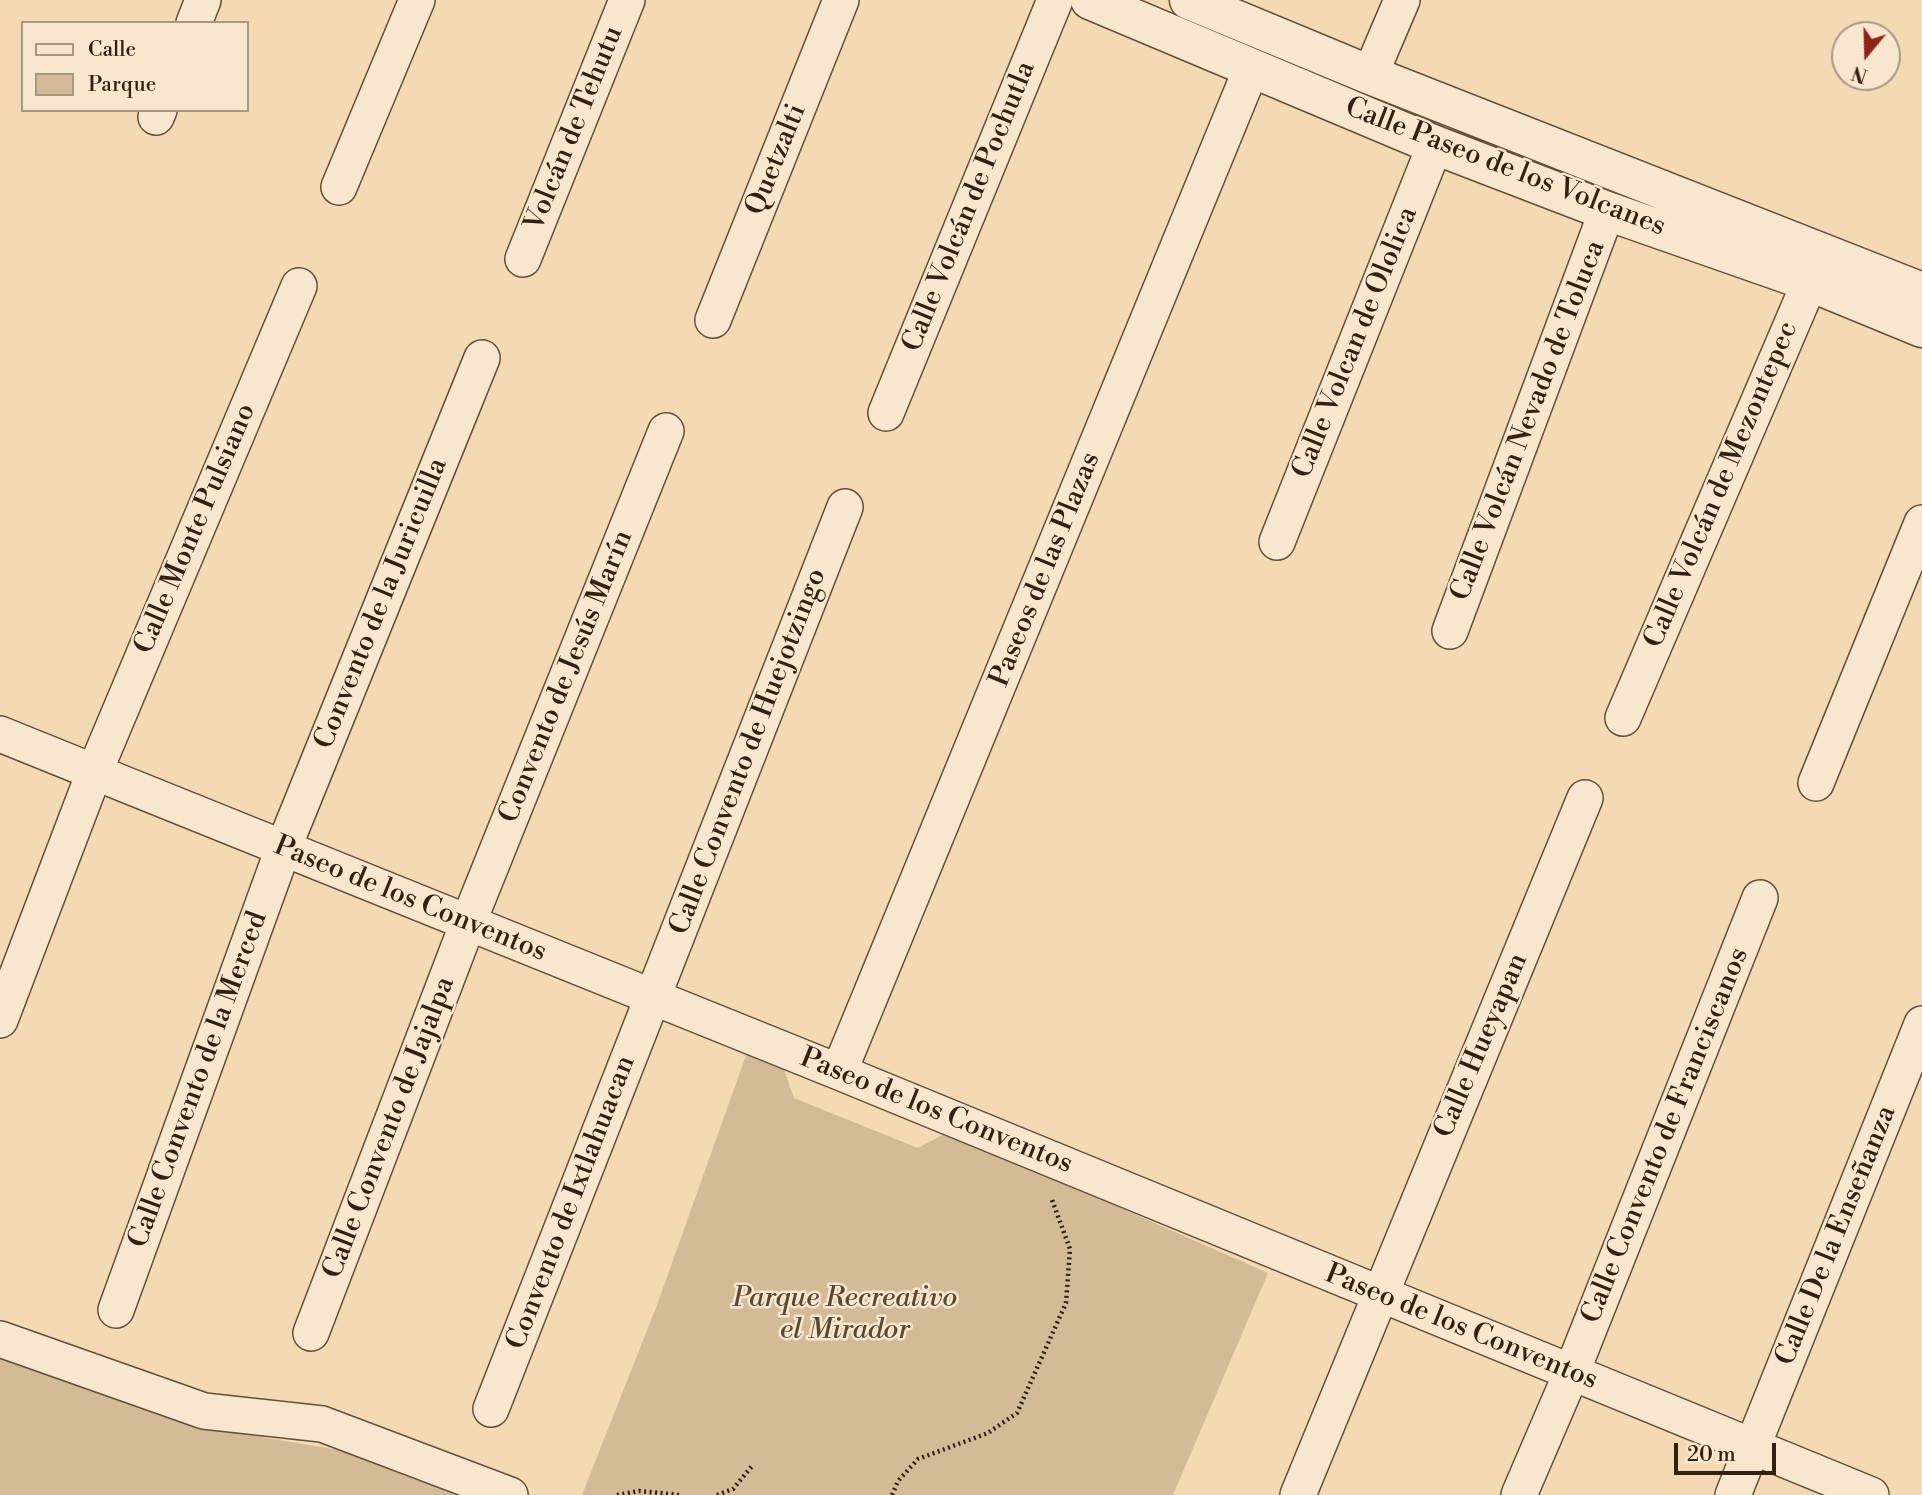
<!DOCTYPE html>
<meta charset="utf-8">
<style>
body{margin:0}
#map{position:relative;width:1922px;height:1495px;overflow:hidden;background:#f4dab3;font-family:"Libre Bodoni",serif}
canvas{display:block}
.legend{position:absolute;left:21px;top:21px;width:228px;height:91px;box-sizing:border-box;background:#f8e7ce;border:2px solid #a89882;margin:0;padding:9px 12px;list-style:none;font-size:21px;color:#312111}
.legend li{display:flex;align-items:center;gap:14px;height:35px}
.legend b{width:35px;border:2px solid #a89882}
.north{position:absolute;left:1831px;top:21px;width:70px;height:70px;box-sizing:border-box;background:#f8e7ce;border:2px solid #a89882;border-radius:50%;rotate:199deg;font-size:19px;font-weight:700;line-height:28px;text-align:center;color:#312111}
.north::after{content:'';display:block;margin:auto;width:24px;height:32px;background:#8f2418;clip-path:polygon(50% 0,100% 100%,50% 72%,0 100%)}
.scale{position:absolute;left:1674px;top:1443px;width:102px;height:32px;box-sizing:border-box;border:4px solid #312111;border-top:0;padding-left:9px;font-size:21px;line-height:24px;white-space:nowrap;color:#312111;-webkit-text-stroke:5px #f8e7ce;paint-order:stroke}
</style>
<div id="map">
<canvas width="1922" height="1495"></canvas>
<ul class="legend">
<li><b style="height:9px;background:#f8e7ce"></b>Calle</li>
<li><b style="height:19px;background:#d3bb97"></b>Parque</li>
</ul>
<div class="north">N</div>
<div class="scale">20 m</div>
</div>
<script>
const ctx = document.querySelector('canvas').getContext('2d');
ctx.lineJoin = 'round';
function fillPath(path, color) {
  ctx.fillStyle = color;
  ctx.fill(path, 'evenodd');
}
function stroke(path, color, width, dash) {
  ctx.strokeStyle = color;
  ctx.lineWidth = width;
  ctx.lineCap = dash ? 'butt' : 'round';
  ctx.setLineDash(dash || []);
  ctx.stroke(path);
}
function write(font, color, halo, rows, align = 'center') {
  ctx.font = font + ' "Libre Bodoni",serif';
  ctx.lineWidth = 5;
  ctx.setLineDash([]);
  ctx.textBaseline = 'middle';
  ctx.strokeStyle = halo;
  ctx.fillStyle = color;
  for (const [text, x, y, turn = 0] of rows) {
    ctx.save();
    ctx.translate(x, y);
    ctx.rotate((+turn || 0) * Math.PI / 180);
    ctx.textAlign = isNaN(turn) ? turn : align;
    if (halo) ctx.strokeText(text, 0, 0);
    ctx.fillText(text, 0, 0);
    ctx.restore();
  }
}
const green = new Path2D(`
 M749 1047 780 1058 794 1098 918 1148 948 1132 1268 1273 1173 1495H582L657 1305Z
 M0 1359 201 1427 357 1453 457 1495H0Z`);
const path = new Path2D(`
 M617 1495 639 1491 680 1495
 M717 1495 733 1489 752 1466
 M892 1495 898 1481 918 1459 988 1433 1017 1413 1066 1303 1070 1249 1051 1197`);
const minor = new Path2D(`
 M194 23 203 0
 M1370 75 1402 0
 M156 117 159 110
 M339 187 417 0
 M523 259 627 0
 M713 320 841 0
 M886 413 1055 0
 M1277 542 1435 145
 M1450 631 1607 211
 M1623 718 1821 256
 M0 734 839 1072 1871 1495
 M1816 783 1922 523
 M0 1020 94 773 299 286
 M839 1072 1252 67
 M116 1310 283 849 482 358
 M311 1333 468 923 666 431
 M0 1339 204 1411 322 1424 510 1495
 M491 1409 845 507
 M1298 1495 1585 798
 M1519 1495 1571 1374 1760 898
 M1733 1495 1922 1024`);
const tertiary = new Path2D(`
 M1090 0 1435 145 1607 211 1810 282 1922 328
 M1189 0 1370 75 1922 292`);
const streetNames = [
 ["Volcán de Tehutu",575,129,-68],
 ["Quetzalti",777,160,-68],
 ["Calle Paseo de los Volcanes",1505,168,21],
 ["Calle Volcán de Pochutla",970,207,-68],
 ["Calle Volcan de Ololica",1356,343,-68],
 ["Calle Volcán Nevado de Toluca",1529,421,-69],
 ["Calle Volcán de Mezontepec",1722,485,-67],
 ["Calle Monte Pulsiano",196,529,-67],
 ["Paseos de las Plazas",1046,570,-68],
 ["Convento de la Juricuilla",382,604,-68],
 ["Convento de Jesús Marín",567,677,-68],
 ["Calle Convento de Huejotzingo",749,752,-69],
 ["Paseo de los Conventos",410,900,22],
 ["Calle Hueyapan",1482,1046,-67],
 ["Calle Convento de la Merced",199,1080,-70],
 ["Paseo de los Conventos",936,1112,22],
 ["Calle Convento de Jajalpa",390,1128,-69],
 ["Calle Convento de Franciscanos",1666,1136,-68],
 ["Convento de Ixtlahuacan",572,1203,-69],
 ["Calle De la Enseñanza",1837,1236,-68],
 ["Paseo de los Conventos",1461,1328,22]
];
const parkNames = [
 ["Parque Recreativo",845,1299],
 ["el Mirador",845,1331]
];
fillPath(green, '#d3bb97');
stroke(minor, '#624f3a', 38);
stroke(tertiary, '#624f3a', 41);
stroke(path, '#312111', 4.5, [2, 3.5]);
stroke(minor, '#f8e7ce', 35);
stroke(tertiary, '#f8e7ce', 38);
write('28px', '#312111', '#f8e7ce', streetNames);
write('italic 28px', '#5a4832', '#f8e7ce', parkNames);
</script>
